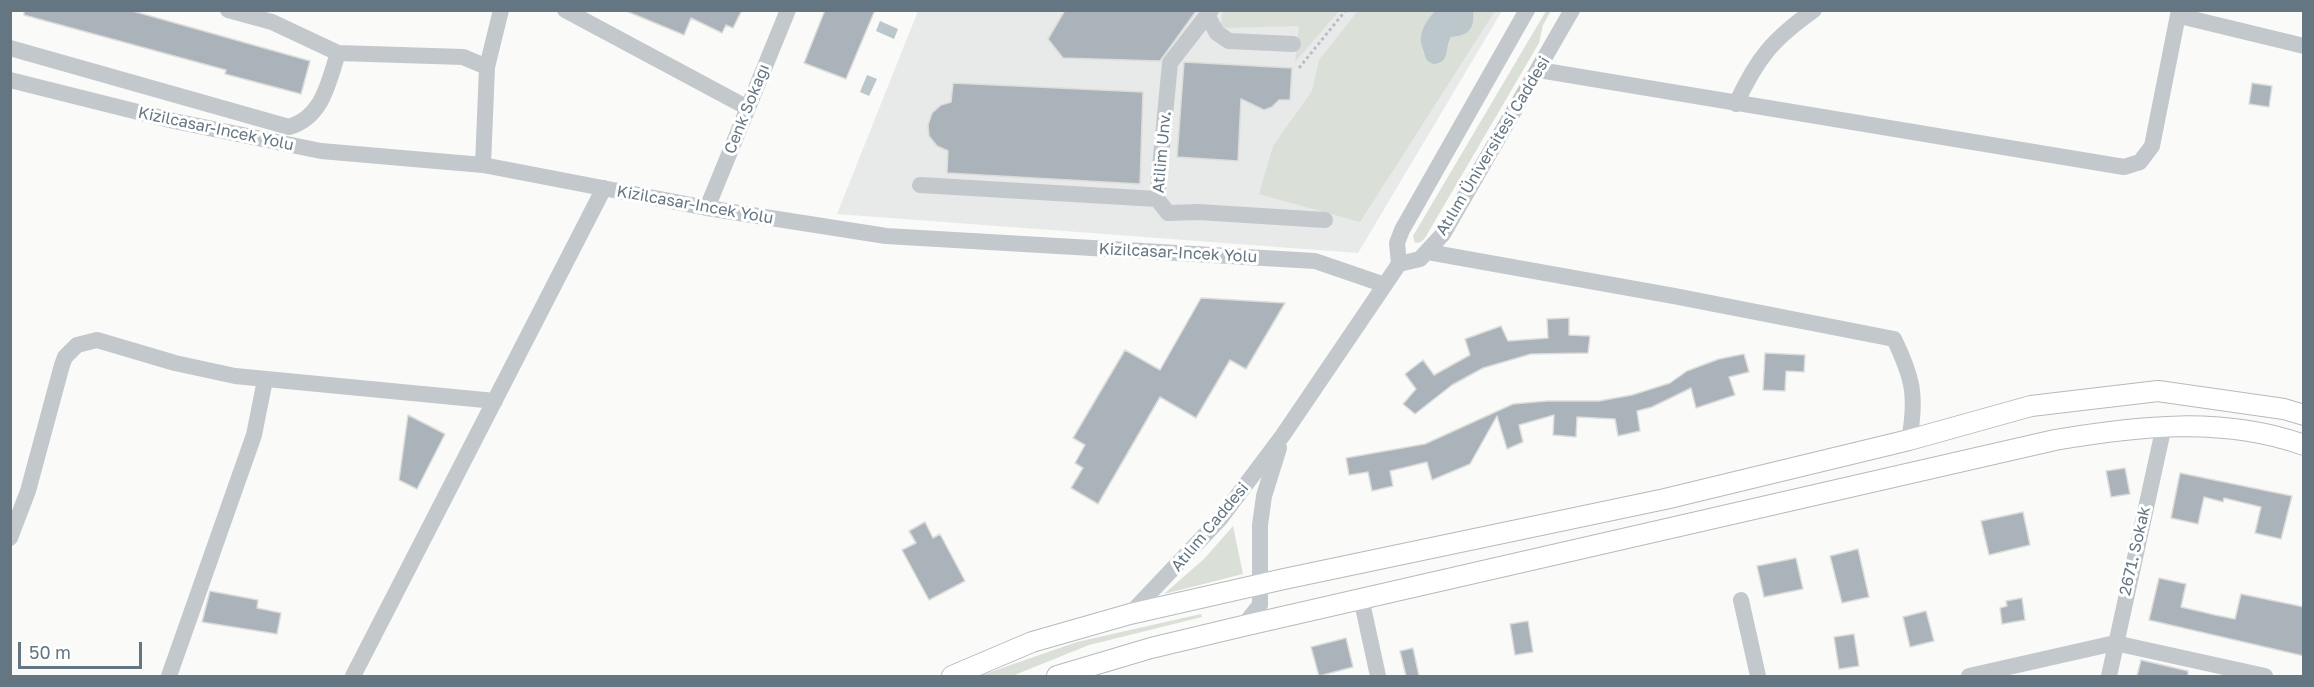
<!DOCTYPE html>
<meta charset="utf-8">
<style>
body{margin:0}
#map{position:relative;width:2314px;height:687px;overflow:hidden;background:#fafaf8;font-family:"Golos Text",sans-serif}
canvas{display:block}
.frame{position:absolute;inset:0;border:12px solid #657683;pointer-events:none}
.scale{position:absolute;left:18px;top:642px;width:124px;height:27px;box-sizing:border-box;border:3px solid #657683;border-top:0;padding-left:8px;font-size:18px;line-height:21px;white-space:nowrap;color:#657683;-webkit-text-stroke:4px #fff;paint-order:stroke}
</style>
<div id="map">
<canvas width="2314" height="687"></canvas>
<div class="frame"></div>
<div class="scale">50 m</div>
</div>
<script>
const ctx = document.querySelector('canvas').getContext('2d');
ctx.lineJoin = 'round';
function fillPath(path, color) {
  ctx.fillStyle = color;
  ctx.fill(path, 'evenodd');
}
function stroke(path, color, width, dash) {
  ctx.strokeStyle = color;
  ctx.lineWidth = width;
  ctx.lineCap = dash ? 'butt' : 'round';
  ctx.setLineDash(dash || []);
  ctx.stroke(path);
}
function write(font, color, halo, rows, align = 'center') {
  ctx.font = font + ' "Golos Text",sans-serif';
  ctx.lineWidth = 6;
  ctx.setLineDash([]);
  ctx.textBaseline = 'middle';
  ctx.strokeStyle = halo;
  ctx.fillStyle = color;
  for (const [text, x, y, turn = 0] of rows) {
    ctx.save();
    ctx.translate(x, y);
    ctx.rotate((+turn || 0) * Math.PI / 180);
    ctx.textAlign = isNaN(turn) ? turn : align;
    if (halo) ctx.strokeText(text, 0, 0);
    ctx.fillText(text, 0, 0);
    ctx.restore();
  }
}
const built = new Path2D(`
 M918 11H1502L1358 253 837 214Z`);
const green = new Path2D(`
 M1222 11 1339 10V11L1295 62 1299 26 1221 28Z
 M1358 11H1495L1360 222 1259 194 1273 146 1312 91 1319 60Z
 M1546 11H1551L1543 25 1539 43 1425 238 1421 242 1415 243 1413 236Z
 M1233 526 1243 574 1164 594 1204 559Z
 M1201 614 1202 617 1089 645 1012 676H979L1077 642Z`);
const water = new Path2D(`
 M1436 10 1473 11C1475 29 1469 35 1451 37 1444 48 1451 63 1433 64 1424 60 1426 57 1423 49 1417 35 1425 22 1436 10Z
 M880 21 898 29 894 39 876 31Z
 M867 75 877 79 869 96 860 92Z`);
const building = new Path2D(`
 M24 10H129L310 61 301 94 225 74 226 70 24 15Z
 M742 10 733 28 726 25 722 33 691 18 684 35 626 11Z
 M825 10H875L846 79 804 63Z
 M1065 10H1197L1160 61 1063 58 1048 39Z
 M1184 62 1292 68 1290 100H1279L1272 107 1264 110 1241 99 1238 161 1177 157Z
 M953 83 1143 92 1140 184 947 173 948 151 937 146 929 136 928 125 932 113 941 105 951 102Z
 M2252 83 2272 86 2269 107 2249 104Z
 M1201 298 1285 303 1246 369 1230 360 1196 418 1160 397 1098 504 1071 488 1083 468 1075 463 1085 445 1073 438 1125 350 1160 370Z
 M1569 318V335L1590 336 1588 353 1531 354 1483 368 1452 385 1415 414 1403 404 1416 389 1405 374 1423 360 1434 375 1470 355 1465 339 1501 326 1508 341 1548 338 1547 319Z
 M1765 353 1805 355 1804 372 1786 371 1785 391 1763 390Z
 M1744 354 1749 372 1729 377 1735 395 1696 408 1691 388 1652 407 1637 411 1640 431 1618 436 1615 419 1577 417 1576 437 1553 435 1554 415 1519 425 1523 442 1507 449 1497 416 1470 464 1432 480 1427 462 1390 471 1393 486 1372 491 1368 472 1349 475 1346 458 1425 444 1513 404 1547 401H1599L1632 395 1670 383 1687 371 1719 359Z
 M408 415 445 434 417 489 399 480Z
 M2125 468 2130 494 2111 497 2106 471Z
 M2180 473 2292 496 2281 539 2255 533 2261 507 2224 498 2223 502 2204 497 2198 524 2171 518Z
 M2023 512 2030 545 1989 555 1981 521Z
 M925 522 933 538 940 534 965 581 929 600 902 550 916 543 909 531Z
 M1858 549 1869 597 1842 603 1830 556Z
 M1796 558 1803 589 1764 597 1757 566Z
 M2159 578 2186 584 2181 607 2215 615 2235 619 2241 594 2304 607V656L2149 620Z
 M210 591 258 600 257 608 281 613 277 634 202 622Z
 M2022 598 2025 620 2002 624 2000 608 2007 606 2006 601Z
 M1926 611 1934 641 1910 647 1903 617Z
 M1528 621 1533 652 1515 655 1510 624Z
 M1854 634 1859 666 1839 669 1834 637Z
 M1346 638 1353 667 1319 676 1311 647Z
 M1413 648 1419 676H1406L1400 651Z
 M2141 660 2188 671V676H2137Z`);
const path = new Path2D(`
 M1299 68 1346 10`);
const minor = new Path2D(`
 M228 10 272 22 338 53 463 57 487 67
 M565 10 748 108
 M1211 10 1170 63 1157 199 1168 213 1198 212 1325 220
 M1207 15 1217 33 1229 41 1293 44
 M2180 16 2304 46
 M10 48 289 127C323 117 328 83 338 53
 M1539 70 2124 167 2140 162 2152 146 2179 10
 M10 80 174 121 321 151 483 165 707 208 886 236 1315 261 1385 285
 M1736 104C1757 58 1773 39 1814 10
 M483 165 487 67 501 10
 M920 185 1157 199
 M707 208 788 10
 M1428 252 1674 296 1894 339C1913 378 1917 397 1909 440
 M1399 264 1420 259 1443 234 1572 10
 M1399 264 1397 243 1402 230 1527 10
 M10 538 28 491 62 365 65 357 77 345 97 340 175 363 235 376 495 401
 M1361 598 1378 676
 M1741 600 1758 676
 M1130 614 1220 519 1283 435 1399 264
 M1243 626 1260 605V525L1264 496 1279 448
 M169 676 254 435 265 380
 M353 676 604 188
 M1969 676 2115 643 2265 676
 M2109 676 2164 426`);
const major = new Path2D(`
 M952 676 1032 642 1130 614 1284 579 1665 499 1909 440 2031 406 2158 391 2284 409 2304 415
 M1057 676 1151 648 1243 626 2055 440C2138 426 2222 416 2304 445`);
const streetNames = [
 ["Cenk Sokağı",747,109,-68],
 ["Kizilcasar-Incek Yolu",216,129,12],
 ["Atılım Üniversitesi Caddesi",1493,146,-59],
 ["Atilim Unv.",1162,152,-85],
 ["Kizilcasar-Incek Yolu",695,205,10],
 ["Kizilcasar-Incek Yolu",1178,253,3],
 ["Atılım Caddesi",1210,527,-50],
 ["2671. Sokak",2135,551,-77]
];
fillPath(built, '#e8e9e9');
fillPath(green, '#dadfd7');
fillPath(water, '#bbc7cb');
fillPath(building, '#aab3b9');
stroke(building, '#dcdcda', 1.5);
stroke(major, '#b5babe', 22);
stroke(path, '#bbbfc2', 3, [3, 3]);
stroke(minor, '#c3c8cc', 16);
stroke(major, '#fff', 20);
write('16px', '#657683', '#fff', streetNames);
</script>
